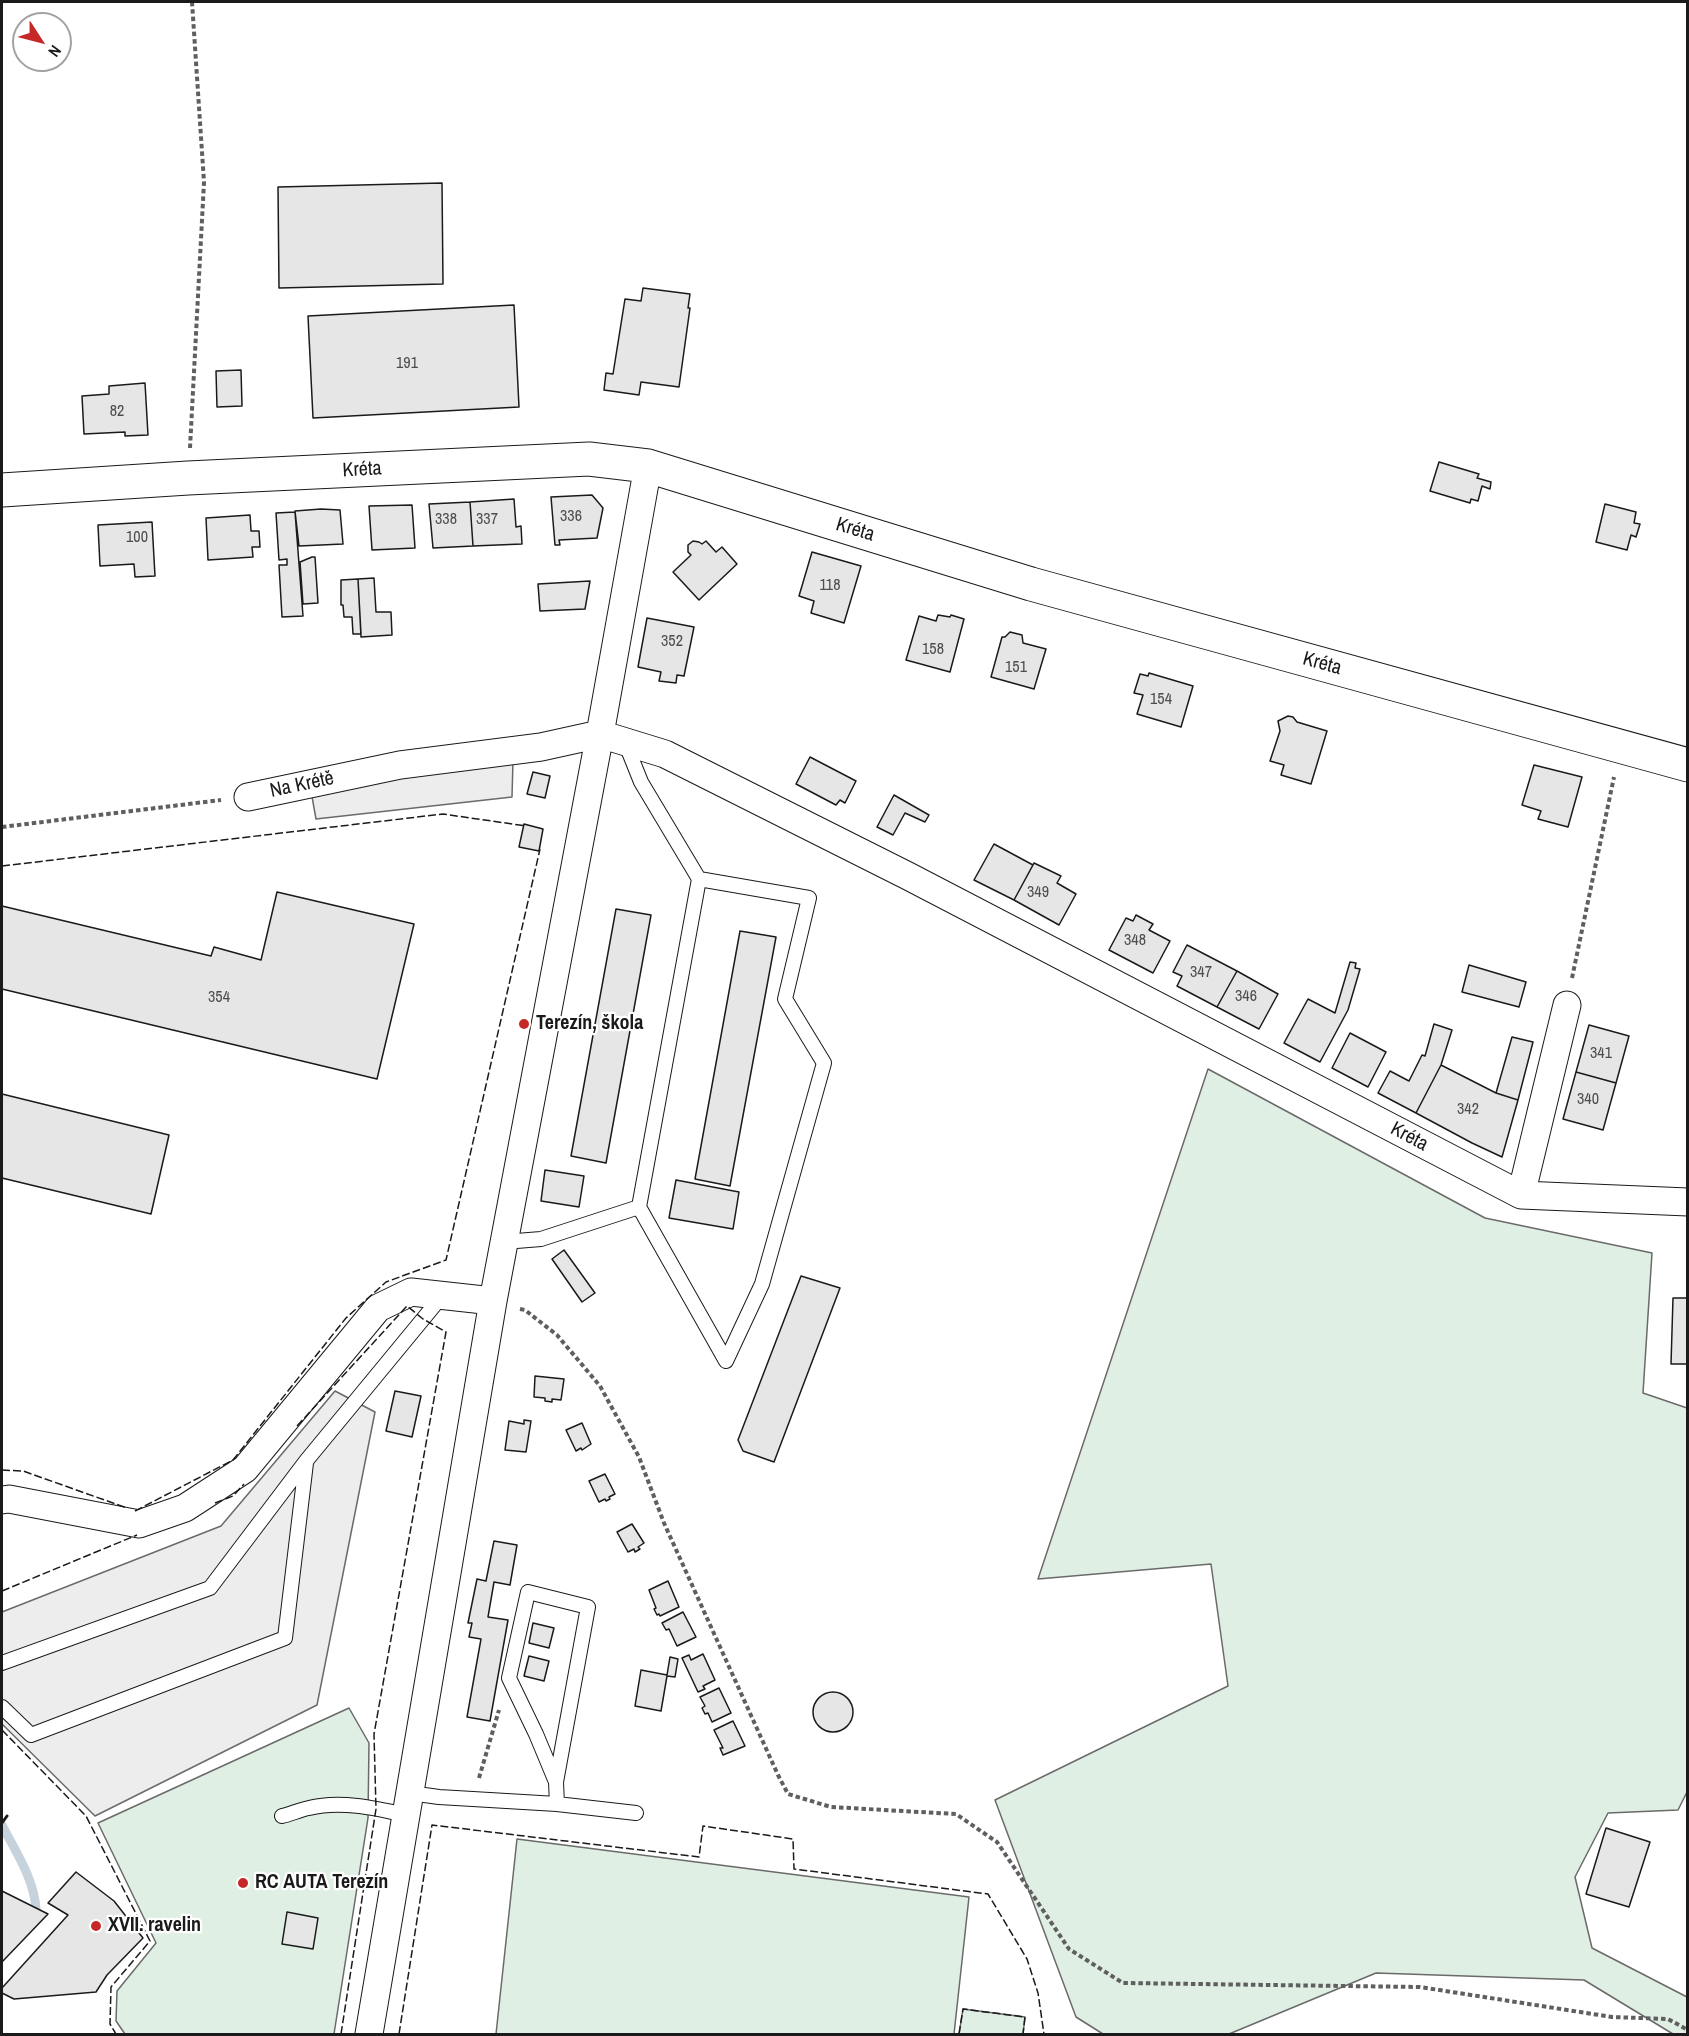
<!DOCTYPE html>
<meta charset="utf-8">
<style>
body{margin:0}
#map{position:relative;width:1689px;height:2036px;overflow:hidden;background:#fff;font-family:"Archivo Narrow",sans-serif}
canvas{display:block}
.frame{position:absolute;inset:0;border:3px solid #1a1a1a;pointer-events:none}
.north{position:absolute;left:12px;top:12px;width:60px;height:60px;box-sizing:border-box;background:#fff;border:2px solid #a3a3a3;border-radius:50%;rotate:126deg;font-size:16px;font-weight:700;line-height:24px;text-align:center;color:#1a1a1a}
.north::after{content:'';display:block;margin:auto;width:21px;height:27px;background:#c62828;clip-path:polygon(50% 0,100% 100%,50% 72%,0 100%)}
</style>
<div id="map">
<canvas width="1689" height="2036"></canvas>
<div class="frame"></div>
<div class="north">N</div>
</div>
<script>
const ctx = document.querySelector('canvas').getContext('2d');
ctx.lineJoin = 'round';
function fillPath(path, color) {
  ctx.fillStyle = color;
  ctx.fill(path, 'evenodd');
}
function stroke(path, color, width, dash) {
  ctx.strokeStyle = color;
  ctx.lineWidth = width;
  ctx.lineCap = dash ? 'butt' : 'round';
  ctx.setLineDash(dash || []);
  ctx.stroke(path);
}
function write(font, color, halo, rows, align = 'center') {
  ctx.font = font + ' "Archivo Narrow",sans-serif';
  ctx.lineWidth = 4.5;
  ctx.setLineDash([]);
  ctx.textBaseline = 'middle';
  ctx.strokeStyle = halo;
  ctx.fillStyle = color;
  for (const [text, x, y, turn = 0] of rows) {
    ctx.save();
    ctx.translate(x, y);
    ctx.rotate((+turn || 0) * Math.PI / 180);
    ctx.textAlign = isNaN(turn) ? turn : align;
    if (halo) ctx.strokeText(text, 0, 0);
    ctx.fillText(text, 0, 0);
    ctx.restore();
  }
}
const green = new Path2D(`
 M1208 1069 1485 1218 1652 1253 1643 1393 1687 1408V1792L1678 1810 1608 1813 1575 1877 1592 1948 1687 1997V2034H1673L1584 1980 1376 1973 1229 2034H1103L1076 2017 995 1800 1228 1686 1211 1564 1038 1579Z
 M349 1708 369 1743 368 1818 334 2034H125L116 2021 117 1991 156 1943 98 1823Z
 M517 1839 969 1897 954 2034H496Z
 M963 2009 1025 2017 1023 2034H959Z`);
const parking = new Path2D(`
 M513 760 512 797 316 819 311 791Z
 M335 1391 375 1412 317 1705 95 1816 2 1724V1612L221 1526Z`);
const stream = new Path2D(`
 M2 1825C15 1851 34 1878 36 1909`);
const building = new Path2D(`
 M442 183 443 284 279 288 278 187Z
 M643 288 690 294 688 308H690L679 387 641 382 639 395 604 390 606 373 613 374 625 299 641 301Z
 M514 305 519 407 313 418 308 316Z
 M241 370 242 406 217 407 216 371Z
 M145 383 148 435 125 436V432L84 434 82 396 109 394V386Z
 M1439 462 1479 474 1477 478 1491 482 1490 489 1482 486 1478 501 1471 499 1470 503 1430 491Z
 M592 495 603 508 597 538 559 540 560 545H555L551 497Z
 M514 499 516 527 521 526 522 544 473 546 470 502Z
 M470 502 473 546 433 548 429 504Z
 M1605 504 1636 512 1634 523 1640 524 1636 537 1631 535 1627 550 1596 542Z
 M412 505 415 548 372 550 369 506Z
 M321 509 340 510 343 544 299 546 295 511Z
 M295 512 303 616 282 617 279 565H287V559L279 560 276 513Z
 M250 515 251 531H259L260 547H252L253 557 208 560 206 518Z
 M152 522 155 576 135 577 134 564 100 566 98 525Z
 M693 541 699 542 702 544 706 541 716 552 722 547 737 564 699 600 673 572 691 555 688 552V545Z
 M812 552 861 566 844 623 811 613 814 601 799 596Z
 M312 557H315L318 603 303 604 300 562Z
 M374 578 376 612H391L392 635 361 637 358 579Z
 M358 579 361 634H353L352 617H344L343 605H341V580Z
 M590 581 585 609 540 611 538 584Z
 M938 615 950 617 951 615 964 619 950 672 906 660 919 616 936 621Z
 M647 618 694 627 684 676 677 675 676 683 659 681 661 672 638 667Z
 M1010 632 1022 635 1023 643 1046 649 1034 689 991 677 1002 637H1005Z
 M1149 673 1193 686 1181 727 1137 714 1143 695 1134 693 1140 674 1148 676Z
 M1288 716 1293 717 1297 722 1327 731 1311 784 1281 775 1284 765 1270 761 1280 731 1278 721Z
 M810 757 856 781 845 803 840 800 836 805 796 784Z
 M1534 765 1582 777 1568 827 1538 819 1541 811 1522 805Z
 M533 772 550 776 545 798 527 794Z
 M894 795 929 815 925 822 905 813 893 835 877 827Z
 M524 824 543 829 539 851 519 847Z
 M994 844 1033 865 1014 900 974 880Z
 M1034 863 1061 876 1057 883 1076 894 1059 925 1014 900Z
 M277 892 414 924 377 1079 2 989V906L211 956 214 947 261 960Z
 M616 909 651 915 606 1163 571 1156Z
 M1136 915 1153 924 1149 930 1170 941 1153 973 1109 950 1126 918 1133 921Z
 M740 931 776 937 730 1186 695 1179Z
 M1187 945 1237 971 1217 1007 1177 986 1182 976 1173 972Z
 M1350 962 1356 963 1355 968 1360 969 1348 1010 1320 1062 1284 1043 1308 999 1335 1013Z
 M1469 965 1526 982 1519 1007 1462 992Z
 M1237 971 1278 994 1259 1029 1217 1007Z
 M1434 1024 1452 1030 1441 1065 1416 1113 1378 1093 1390 1071 1409 1081 1422 1055 1425 1056Z
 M1589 1025 1629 1036 1616 1083 1576 1072Z
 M1350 1033 1386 1052 1368 1087 1332 1068Z
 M1512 1037 1533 1042 1518 1100 1496 1093Z
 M1441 1065 1496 1093 1518 1100 1502 1157 1472 1143 1416 1113Z
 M1576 1072 1616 1083 1603 1130 1563 1119Z
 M2 1094 169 1135 151 1214 2 1178Z
 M545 1170 584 1176 579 1207 541 1201Z
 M676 1180 739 1192 733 1229 669 1218Z
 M564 1250 595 1293 582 1302 552 1259Z
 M801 1276 840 1288 774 1462 743 1451 738 1440Z
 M1673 1298H1688V1364H1671Z
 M535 1376 564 1379 561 1400 552 1399V1402L545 1401V1398L534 1397Z
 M395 1391 421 1396 412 1437 386 1431Z
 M524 1420 531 1421 526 1452 505 1450 509 1421 524 1424Z
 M582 1423 591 1444 582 1450 581 1448 576 1451 566 1430Z
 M605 1474 615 1494 609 1497 610 1499 606 1501 605 1499 599 1502 589 1481Z
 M632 1524 644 1543 638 1547 640 1549 635 1552 634 1549 628 1552 617 1532Z
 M494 1541 517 1545 510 1585 494 1582 488 1617 508 1620 490 1721 467 1717 481 1639 469 1637 472 1623H468L477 1579 486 1581Z
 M668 1581 679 1607 660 1616 659 1614 657 1615 654 1609 656 1608 649 1590Z
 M683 1612 696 1637 677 1646 669 1629 666 1630 662 1623Z
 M533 1623 554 1628 549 1648 529 1643Z
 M703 1654 715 1680 703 1686 705 1689 698 1692 682 1658 689 1655 691 1660Z
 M529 1656 549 1661 544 1681 524 1676Z
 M670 1657 678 1659 675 1677 667 1676 661 1711 635 1706 641 1670 667 1675Z
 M719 1688 731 1713 712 1722 708 1713 705 1714 702 1708 705 1706 700 1697Z
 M813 1712a20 20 0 1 1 40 0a20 20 0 1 1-40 0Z
 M733 1721 745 1746 723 1755 720 1748H723L714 1730Z
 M1606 1828 1650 1842 1629 1907 1586 1894Z
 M76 1872 114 1901 143 1938 107 1975 96 1992 14 1999 2 1993V1988L68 1915 48 1903Z
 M2 1891 48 1914 2 1962Z
 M287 1912 318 1918 313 1949 282 1944Z`);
const path = new Path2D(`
 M190 448 204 182 192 2
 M2 827 221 800
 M1572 978 1614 777
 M520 1309 525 1310 557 1335 600 1386 639 1457 664 1523 778 1775 788 1794 831 1807 956 1814 997 1842 1069 1949 1123 1983 1420 1987 1612 2017 1668 2019 1688 2030
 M479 1778 499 1710`);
const service = new Path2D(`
 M639 1207 726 1361 762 1284 824 1063 785 999 809 898 699 879
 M504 1242 541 1239 639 1207 699 879 641 782 625 742
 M2 1663 210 1588 306 1461 442 1296
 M2 1707 31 1735 285 1638 306 1463
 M556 1782 588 1607 528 1592 509 1678 536 1734 556 1782 557 1804
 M410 1793 439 1797 557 1804 636 1813
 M282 1816C291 1814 299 1810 309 1808 340 1800 375 1808 406 1815`);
const minor = new Path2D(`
 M248 797 400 765 541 747 600 734 665 754 908 876 1521 1195 1688 1202
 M1521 1195 1567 1005
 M2 1500 9 1499 139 1524 185 1508 245 1469 378 1308 411 1292 493 1301
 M369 2034 493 1301 600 734 648 466`);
const tertiary = new Path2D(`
 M2 490 188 478 589 459 648 466 1031 584 1688 765`);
const fence = new Path2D(`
 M2 866 443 814 526 826
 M297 1426 407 1306 423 1319 446 1332 374 1734 376 1809 341 2034
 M2 1470 23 1471 127 1508
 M215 1503 233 1496 244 1484
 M135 1511 233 1460 346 1318 386 1282 446 1260 540 849
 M2 1591 137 1535
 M2 1730 86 1816 150 1941 111 1987 110 2024 116 2034
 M399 2034 432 1825 699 1857 703 1826 793 1839 794 1869 988 1894 1027 1959 1038 1993 1044 2034
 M959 2034 963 2009 1025 2017 1023 2034`);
const wall = new Path2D(`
 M2 1823 7 1816`);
const markers = [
 [524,1024,6,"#c62828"],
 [243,1883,6,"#c62828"],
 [96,1926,6,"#c62828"]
];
const numberNames = [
 ["191",407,364],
 ["82",117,412],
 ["336",571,517],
 ["338",446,520],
 ["337",487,520],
 ["100",137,538],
 ["118",830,586],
 ["352",672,642],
 ["158",933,650],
 ["151",1016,668],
 ["154",1161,700],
 ["349",1038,893],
 ["348",1135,941],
 ["347",1201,973],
 ["346",1246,997],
 ["354",219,998],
 ["341",1601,1054],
 ["340",1588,1100],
 ["342",1468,1110]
];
const streetNames = [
 ["Kréta",362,470,-3],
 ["Kréta",855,530,17],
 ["Kréta",1322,664,15],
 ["Na Krétě",302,785,-12],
 ["Kréta",1409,1137,28]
];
const poiNames = [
 ["Terezín, škola",536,1024],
 ["RC AUTA Terezín",255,1883],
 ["XVII. ravelin",108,1926]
];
fillPath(green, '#e0efe3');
stroke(green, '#6a6a6a', 1.5);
fillPath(parking, '#ededed');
stroke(parking, '#6a6a6a', 1.5);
stroke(stream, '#c6d2dc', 9);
fillPath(building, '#e6e6e6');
stroke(building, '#1a1a1a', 1.5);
stroke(service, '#1a1a1a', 16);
stroke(minor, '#1a1a1a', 29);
stroke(tertiary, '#1a1a1a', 35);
stroke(path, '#5f5f5f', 4, [4.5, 3]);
stroke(service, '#fff', 14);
stroke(minor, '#fff', 27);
stroke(tertiary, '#fff', 33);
stroke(fence, '#1a1a1a', 1.5, [8, 3]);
stroke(wall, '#1a1a1a', 3);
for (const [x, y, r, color] of markers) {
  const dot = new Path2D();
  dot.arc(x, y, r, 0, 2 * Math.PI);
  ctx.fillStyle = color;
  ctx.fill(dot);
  stroke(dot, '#fff', 2);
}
write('16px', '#4d4d4d', null, numberNames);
write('20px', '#1a1a1a', '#fff', streetNames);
write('bold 20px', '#1a1a1a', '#fff', poiNames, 'left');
</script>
